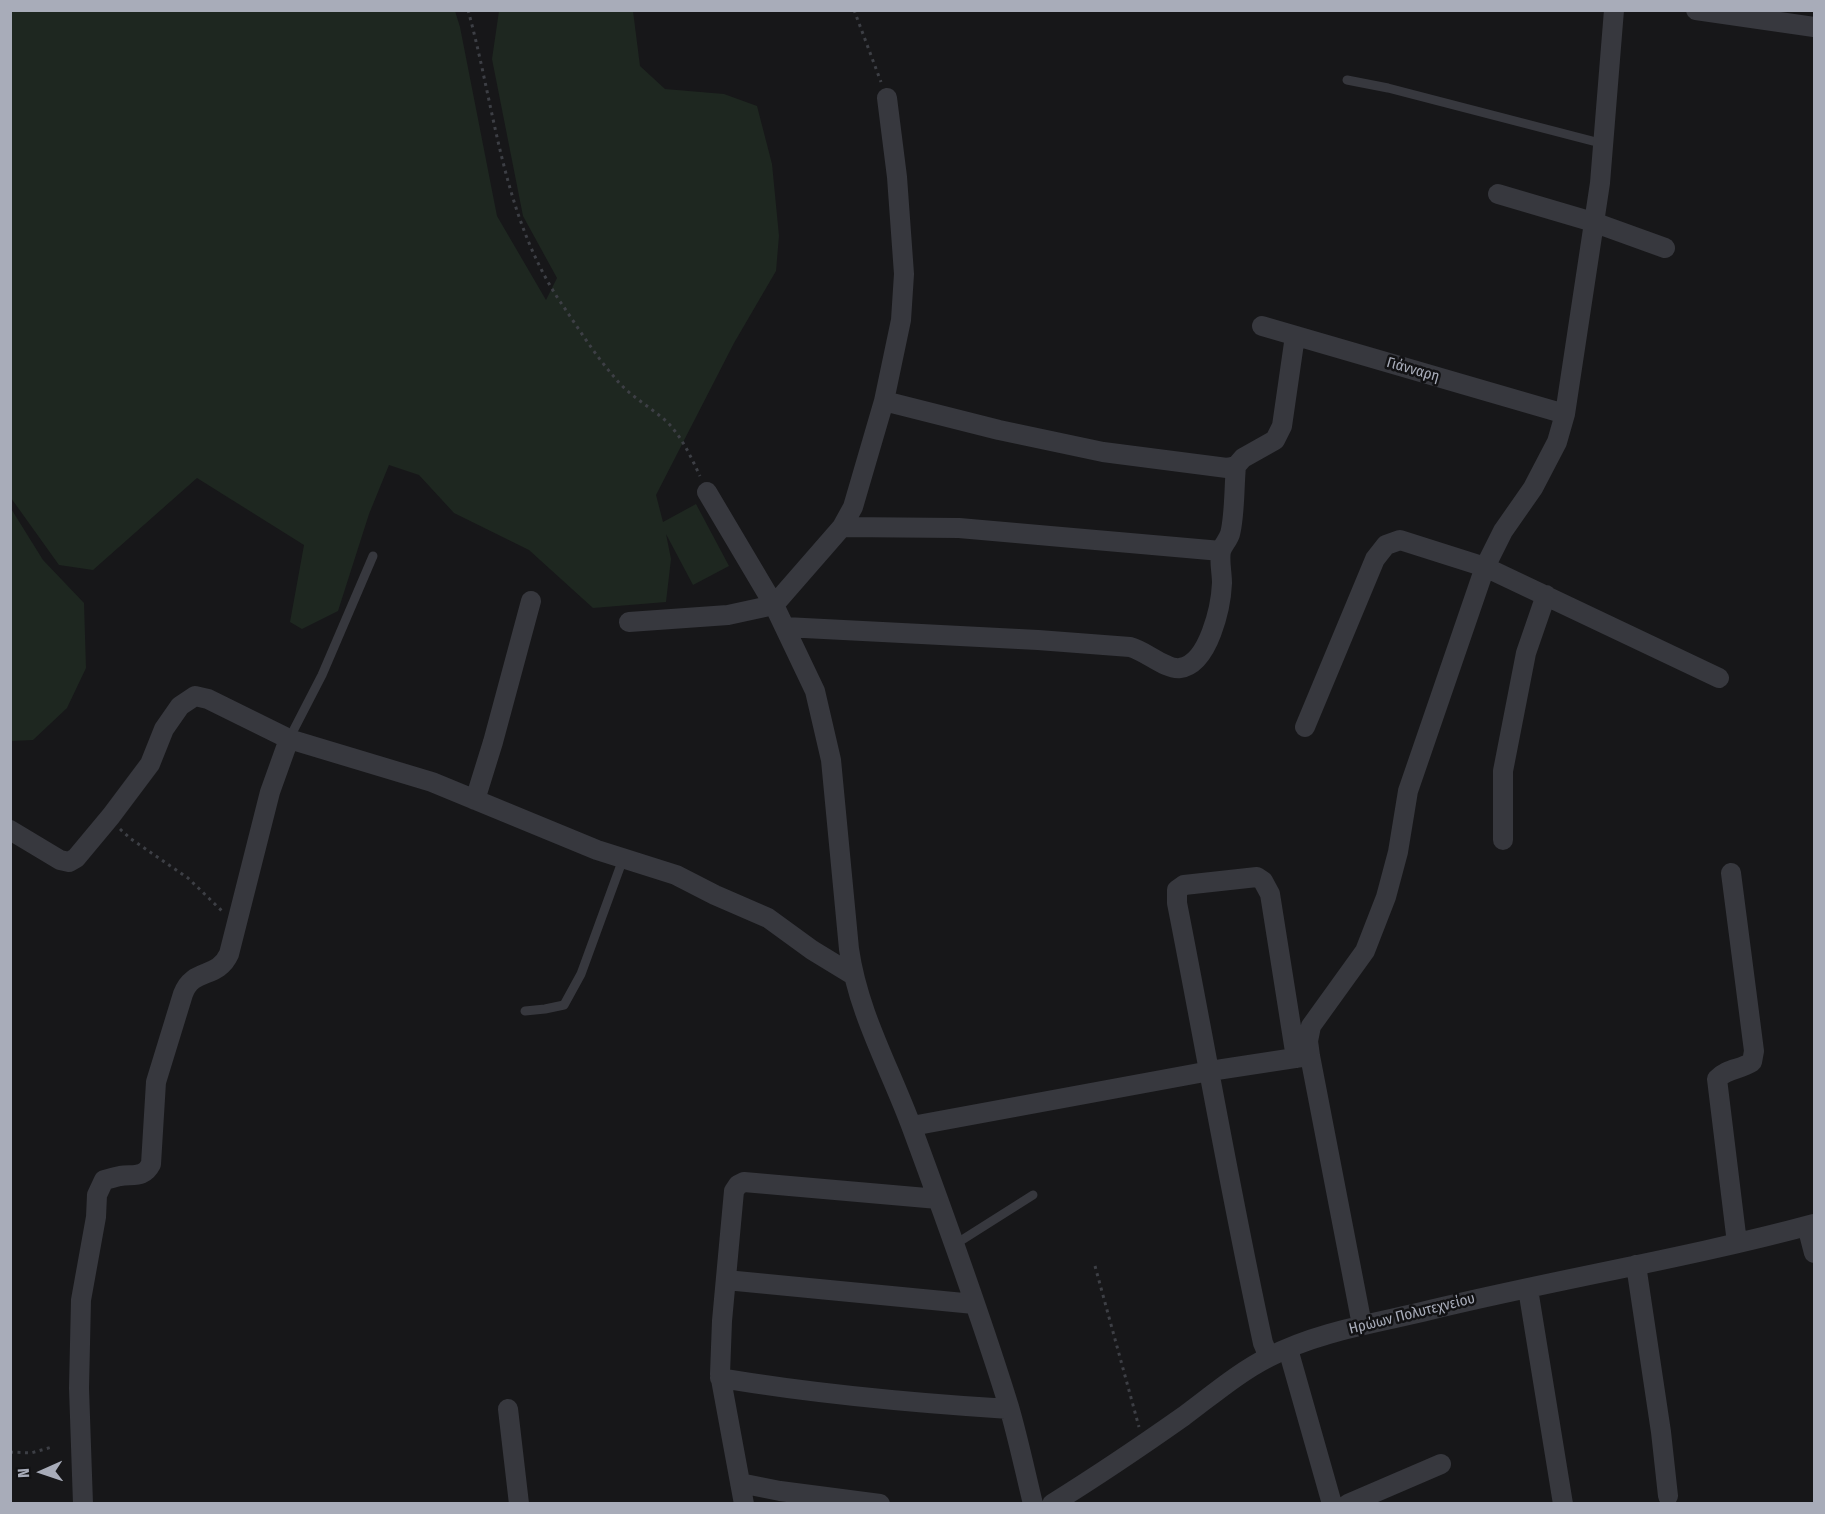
<!DOCTYPE html>
<meta charset="utf-8">
<style>
body{margin:0}
#map{position:relative;width:1825px;height:1514px;overflow:hidden;background:#171719;font-family:"Fira Sans Condensed",sans-serif}
canvas{display:block}
.frame{position:absolute;inset:0;border:12px solid #a8acb9;pointer-events:none}
.north{position:absolute;left:12px;top:1442px;width:60px;height:60px;-webkit-text-stroke:4px #121214;paint-order:stroke;rotate:267deg;font-size:16px;font-weight:700;line-height:24px;text-align:center;color:#a8acb9}
.north::after{content:'';display:block;margin:auto;width:21px;height:27px;background:#a8acb9;clip-path:polygon(50% 0,100% 100%,50% 72%,0 100%)}
</style>
<div id="map">
<canvas width="1825" height="1514"></canvas>
<div class="frame"></div>
<div class="north">N</div>
</div>
<script>
const ctx = document.querySelector('canvas').getContext('2d');
ctx.lineJoin = 'round';
function fillPath(path, color) {
  ctx.fillStyle = color;
  ctx.fill(path, 'evenodd');
}
function stroke(path, color, width, dash) {
  ctx.strokeStyle = color;
  ctx.lineWidth = width;
  ctx.lineCap = dash ? 'butt' : 'round';
  ctx.setLineDash(dash || []);
  ctx.stroke(path);
}
function write(font, color, halo, rows, align = 'center') {
  ctx.font = font + ' "Fira Sans Condensed",sans-serif';
  ctx.lineWidth = 5;
  ctx.setLineDash([]);
  ctx.textBaseline = 'middle';
  ctx.strokeStyle = halo;
  ctx.fillStyle = color;
  for (const [text, x, y, turn = 0] of rows) {
    ctx.save();
    ctx.translate(x, y);
    ctx.rotate((+turn || 0) * Math.PI / 180);
    ctx.textAlign = isNaN(turn) ? turn : align;
    if (halo) ctx.strokeText(text, 0, 0);
    ctx.fillText(text, 0, 0);
    ctx.restore();
  }
}
const green = new Path2D(`
 M10 11H455L460 27 497 216 546 300 557 278 523 216 492 59 499 11H633L640 66 665 89 724 94 757 106 772 164 779 236 776 271 734 343 656 495 663 522 696 504 729 566 693 585 666 534 671 559 666 602 593 608 529 550 454 513 419 475 389 465 369 514 338 611 302 629 290 622 304 545 197 478 93 570 59 565 11 498Z
 M10 507 43 560 84 603 86 668 67 708 33 740 11 741Z`);
const path = new Path2D(`
 M468 10C495 108 502 213 559 300 577 326 594 354 615 378 629 396 651 407 667 422 682 437 691 457 700 476
 M854 10 881 82
 M120 829 131 839 188 878 222 911
 M1095 1266 1139 1427
 M10 1452 31 1453 52 1447`);
const service = new Path2D(`
 M1347 80 1388 88 1604 144
 M289 739 322 675 373 556
 M525 1011 545 1009 564 1005 581 974 623 859
 M954 1245 1033 1195`);
const minor = new Path2D(`
 M1696 10 1814 27
 M1498 194 1593 222 1665 248
 M1262 326 1565 414
 M884 401 999 430 1103 452 1227 468 1236 466 1243 458 1275 440 1282 426 1295 336
 M707 492 774 605 815 691 831 760 849 949C858 1013 890 1068 912 1128 946 1220 980 1313 1009 1407 1018 1438 1025 1471 1033 1504
 M842 527 959 528 1221 551
 M629 622 728 615 774 605 842 527 853 507 884 401 901 320 904 274 897 177 887 98
 M785 627 1038 640 1130 647C1146 651 1166 670 1180 668 1209 664 1221 606 1222 583 1222 573 1219 560 1221 551 1223 545 1228 540 1230 534 1235 515 1234 486 1236 466
 M1305 727 1375 559 1386 545 1400 540 1485 567 1719 678
 M475 800 493 742 531 601
 M10 830 60 860 69 862 76 858 111 816 150 764 164 729 180 706 195 696 208 699 289 739 432 782 597 850 676 875 715 895 768 918 812 950 853 975
 M1503 840V771L1526 653 1546 595
 M1731 873 1754 1051 1752 1062C1740 1070 1727 1068 1717 1079L1737 1243
 M912 1126 1210 1071 1308 1056
 M1807 1226 1814 1253
 M1636 1265 1661 1432 1668 1496
 M726 1280 974 1304
 M1528 1289 1563 1504
 M1362 1325 1310 1056 1308 1041 1311 1026 1365 951 1386 897 1398 852 1408 791 1485 567 1503 531 1533 488 1557 442 1565 414 1600 183 1614 10
 M1288 1349 1332 1504
 M1269 1357 1263 1343C1231 1197 1206 1050 1177 903V890L1184 885 1257 877 1263 881 1270 894 1296 1058
 M720 1378C816 1394 912 1403 1009 1409
 M508 1409 519 1504
 M740 1483 780 1491 880 1504
 M83 1504 79 1388 81 1300 96 1217 97 1195 104 1180C109 1179 115 1177 120 1176 134 1174 144 1178 151 1164L156 1082 183 994C193 967 217 980 229 954L270 792 289 739
 M744 1504 720 1374 722 1321 734 1191 738 1185 744 1182 938 1199
 M1052 1504C1097 1476 1140 1447 1184 1416 1211 1396 1239 1372 1269 1357 1319 1331 1377 1323 1430 1310 1558 1279 1688 1258 1814 1224
 M1348 1504 1441 1464`);
const streetNames = [
 ["Γιάνναρη",1413,370,16],
 ["Ηρώων Πολυτεχνείου",1412,1314,-14]
];
fillPath(green, '#1e2720');
stroke(path, '#3d3f45', 3, [3, 4.5]);
stroke(service, '#37383e', 9);
stroke(minor, '#37383e', 20);
write('15px', '#a8acb9', '#121214', streetNames);
</script>
